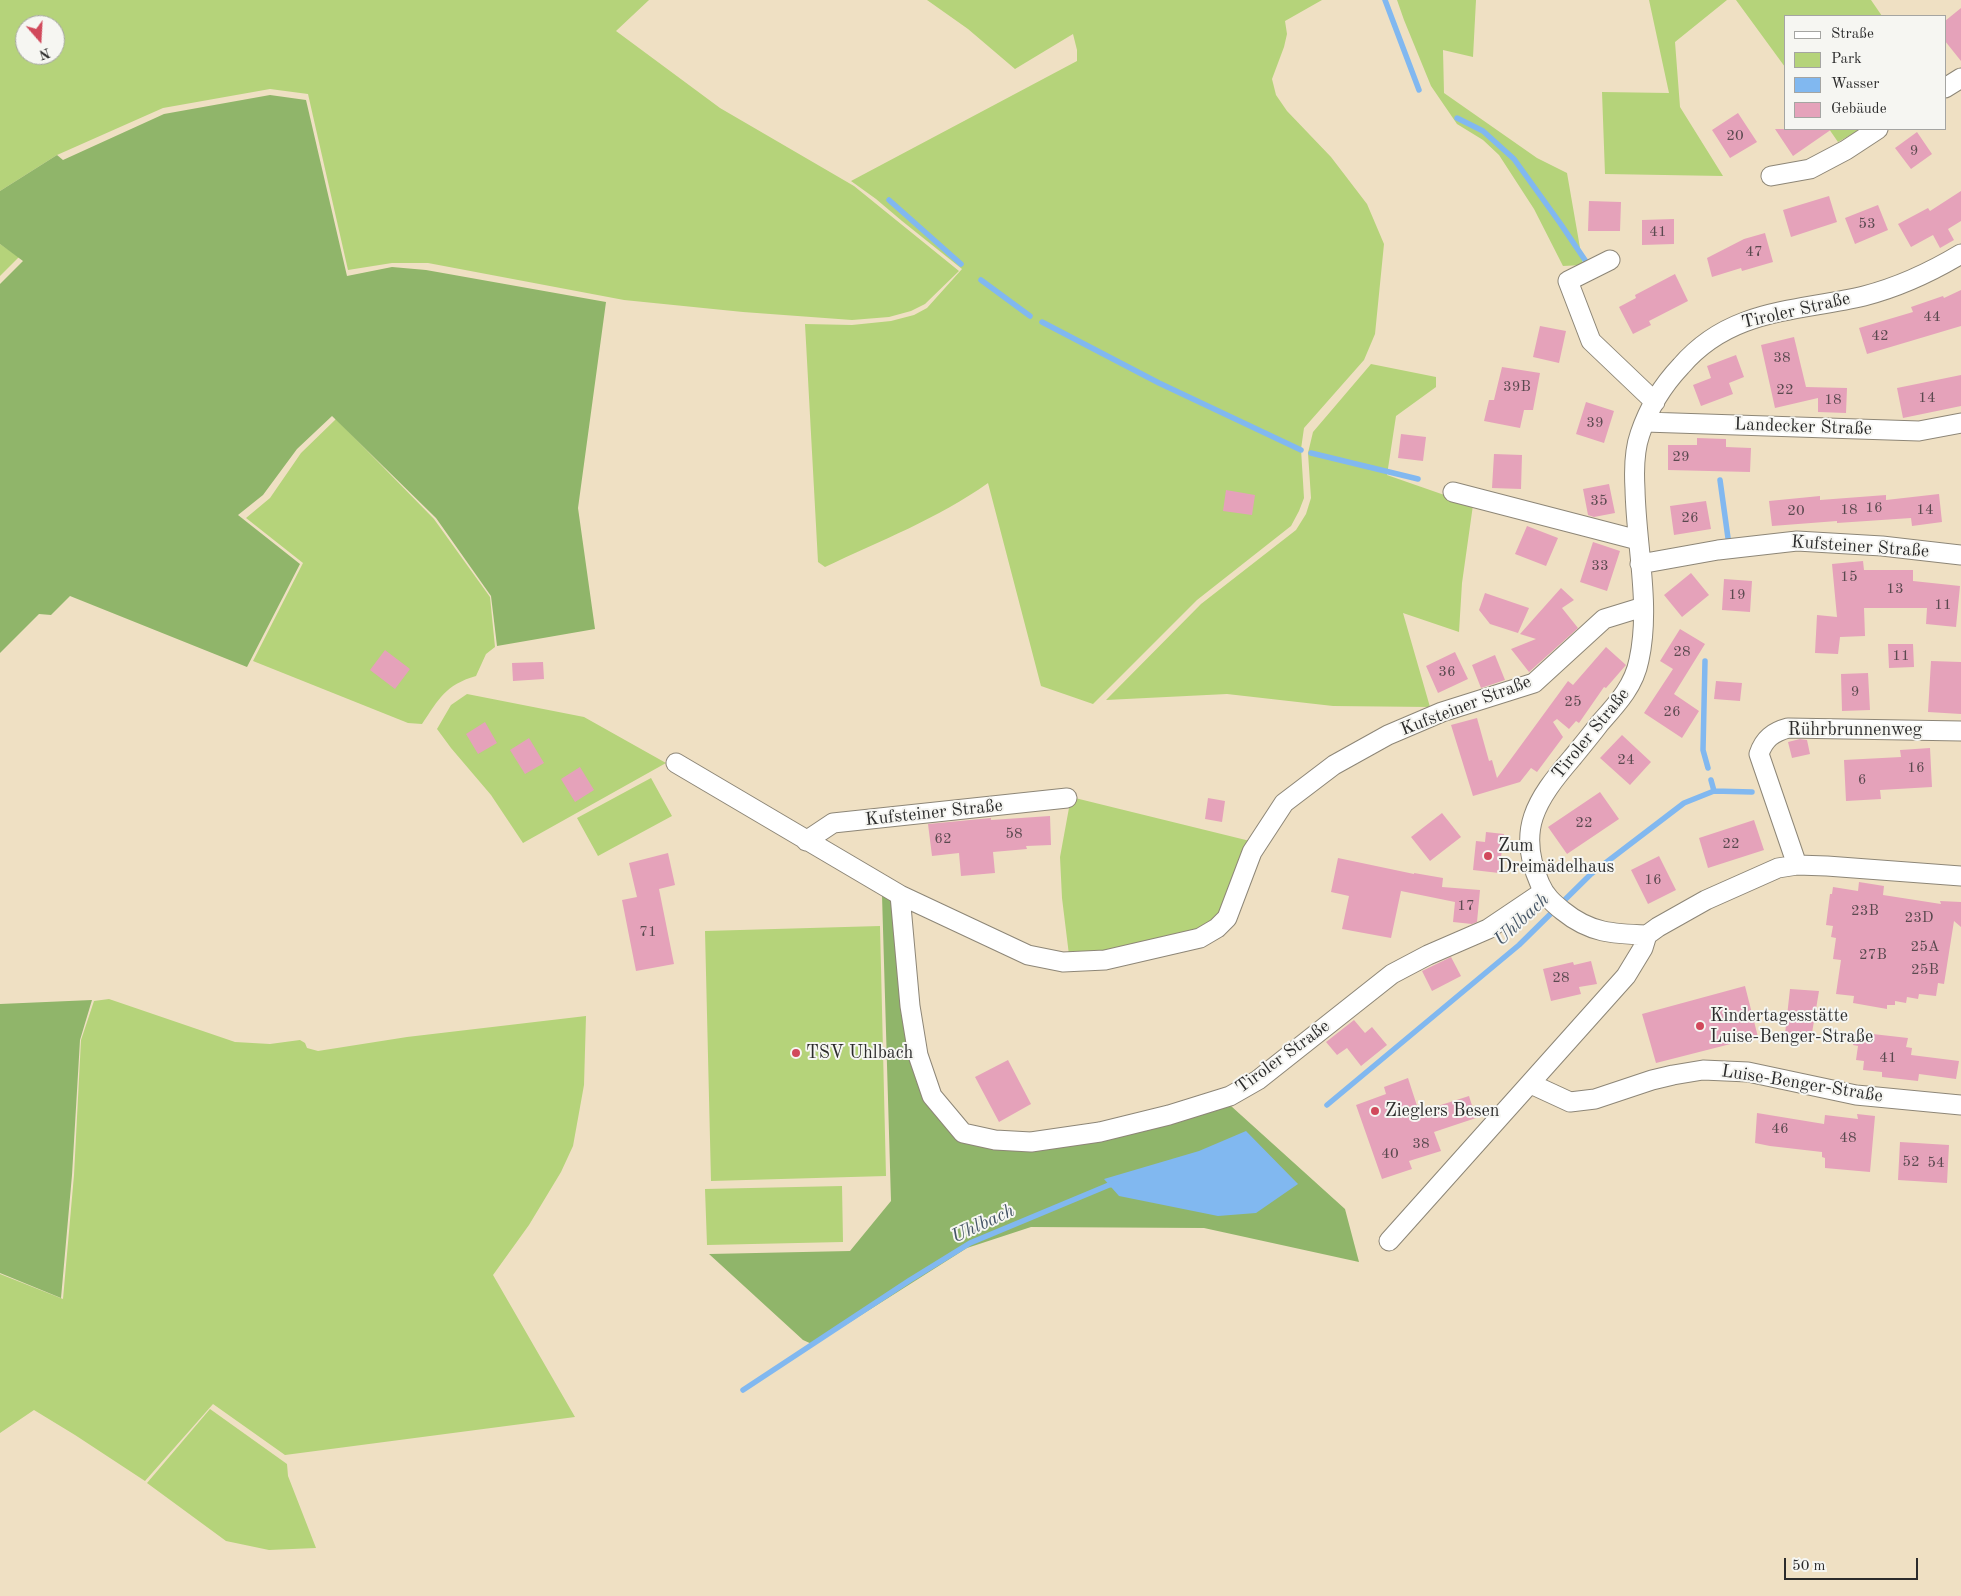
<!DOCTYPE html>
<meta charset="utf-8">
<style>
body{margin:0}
#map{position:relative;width:1961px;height:1596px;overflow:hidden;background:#efe0c3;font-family:"Old Standard TT",serif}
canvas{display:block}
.legend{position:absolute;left:1784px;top:15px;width:162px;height:115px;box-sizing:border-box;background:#f6f6f2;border:1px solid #a5a5a2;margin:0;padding:6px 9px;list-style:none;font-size:15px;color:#2b2b2b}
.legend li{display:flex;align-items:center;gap:10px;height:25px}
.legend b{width:25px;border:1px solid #a5a5a2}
.north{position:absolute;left:15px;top:15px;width:50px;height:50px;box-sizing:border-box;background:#f6f6f2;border:1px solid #a5a5a2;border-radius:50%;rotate:161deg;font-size:14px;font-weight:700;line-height:20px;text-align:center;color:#2b2b2b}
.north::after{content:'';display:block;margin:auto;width:18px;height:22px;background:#d1495b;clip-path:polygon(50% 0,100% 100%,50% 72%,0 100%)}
.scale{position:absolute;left:1784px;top:1558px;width:134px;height:22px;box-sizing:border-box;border:2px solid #2b2b2b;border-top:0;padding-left:6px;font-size:15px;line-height:18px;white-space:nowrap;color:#2b2b2b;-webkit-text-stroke:4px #f6f6f2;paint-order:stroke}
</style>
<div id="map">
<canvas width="1961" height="1596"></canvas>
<ul class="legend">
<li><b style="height:6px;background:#fff"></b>Straße</li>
<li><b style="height:14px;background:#b5d37a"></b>Park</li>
<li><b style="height:14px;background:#81b8f0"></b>Wasser</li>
<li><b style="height:14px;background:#e5a2ba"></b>Gebäude</li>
</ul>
<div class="north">N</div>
<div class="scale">50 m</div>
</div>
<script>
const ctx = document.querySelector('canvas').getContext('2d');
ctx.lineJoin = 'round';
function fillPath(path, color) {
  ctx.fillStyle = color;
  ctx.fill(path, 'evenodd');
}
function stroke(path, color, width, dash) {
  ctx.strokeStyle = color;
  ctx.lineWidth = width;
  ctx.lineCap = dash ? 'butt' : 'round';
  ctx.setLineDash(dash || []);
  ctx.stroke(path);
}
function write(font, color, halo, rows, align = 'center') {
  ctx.font = font + ' "Old Standard TT",serif';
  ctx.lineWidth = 4;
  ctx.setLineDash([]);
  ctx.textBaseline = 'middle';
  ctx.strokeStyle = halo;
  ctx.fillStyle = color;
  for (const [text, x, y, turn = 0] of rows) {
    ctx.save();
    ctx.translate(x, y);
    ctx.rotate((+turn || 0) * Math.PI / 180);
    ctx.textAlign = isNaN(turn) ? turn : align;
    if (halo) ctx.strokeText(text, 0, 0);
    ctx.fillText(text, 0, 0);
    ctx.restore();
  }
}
const green = new Path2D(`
 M0 0H649L616 31 720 108 854 186 959 271 925 304 911 311 889 317 852 320 743 312 624 300 428 263H392L348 270 308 94 270 89 163 108 57 155 0 191ZM25 25H55V55H25Z
 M927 0H1322L1285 21 1287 34 1284 47 1272 79 1276 95 1287 111 1331 157 1367 204 1384 244 1375 334 1364 360 1304 428 1301 449 1304 498 1299 511 1291 526 1197 600 1093 704 1041 686 988 483C939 518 880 541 825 567L818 562 805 324 852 325 891 321 914 315 927 308 962 269 902 221 876 199 851 181 1077 61V50L1073 34 1015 69 968 29Z
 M1397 0H1476L1473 57 1443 50 1444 93 1537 158 1567 173 1583 265 1563 266 1534 209 1499 155 1483 140 1457 124 1431 86 1404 20Z
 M1649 0H1727L1675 42 1680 107 1723 176 1605 174 1602 92 1669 93Z
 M1736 0H1871L1882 16H1785V67Z
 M1829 129H1861L1838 142Z
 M0 244 19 257 0 276Z
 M1371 364 1436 377V387L1396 416 1387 475 1473 505 1462 583 1459 632 1403 613 1430 707 1333 706 1227 694 1106 700 1201 604 1296 530 1306 514 1311 498 1308 453 1313 432Z
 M336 419 434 519 490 597 495 647 486 654 476 676C445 685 439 699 422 724L408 723 253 661 303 563 246 518 270 498 301 453Z
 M467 694 584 717 666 763 523 843 491 795 451 748 437 729 451 705Z
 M651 778 672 816 598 856 577 818Z
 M1071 797 1254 842 1223 915 1198 934 1104 954 1069 955 1062 898 1060 857Z
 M880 926 886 1176 711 1181 705 931Z
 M109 999 235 1042 270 1044 300 1040 305 1043 307 1048 318 1051 407 1037 586 1016 584 1085 573 1146 561 1172 529 1225 493 1275 575 1417 285 1455 213 1404 145 1481 75 1435 34 1410 0 1433V1274L63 1299 74 1175 81 1040 94 1001Z
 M842 1186 843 1242 707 1245 705 1189Z
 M210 1409 287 1464 288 1476 316 1548 269 1550 226 1541 147 1483Z`);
const forest = new Path2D(`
 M270 95 306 100 347 276 392 267 426 270 606 302 578 508 595 629 497 646 491 596 436 518 332 416 297 449 263 495 238 515 300 564 247 667 70 596 51 615 39 614 0 653V284L23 261 0 244V191L57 155 63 160 164 114Z
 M882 895 897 903 926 1099 959 1141 995 1146 1169 1120 1231 1106 1345 1209 1359 1262 1204 1228 1031 1227 967 1248 814 1345 803 1340 709 1254 850 1251 891 1201Z
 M92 1000 80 1040 72 1175 61 1298 0 1273V1004Z`);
const water = new Path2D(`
 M1246 1131 1298 1184 1256 1213 1218 1216 1119 1196 1104 1179 1199 1151Z`);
const stream = new Path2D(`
 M1385 0 1419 90
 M1457 118 1483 131 1514 159 1560 223 1587 263
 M889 200 961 264
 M981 280 1030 316
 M1042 322 1159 383 1301 450
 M1311 453 1418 479
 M1720 480 1728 538
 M1705 661 1703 750 1708 768
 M1711 780 1714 791
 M1327 1105 1519 945 1591 874 1684 803 1714 791 1752 792
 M743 1390 910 1280 970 1243 1109 1185 1116 1184`);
const building = new Path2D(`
 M1961 8V61L1945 41V21Z
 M1738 113 1757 142 1730 158 1712 130Z
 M1775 129H1832L1793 156Z
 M1917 132 1932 154 1911 169 1895 148Z
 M1961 191V221L1948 229 1954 240 1940 248 1933 235 1911 247 1898 224 1928 208 1930 211Z
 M1829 196 1837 222 1791 237 1783 210Z
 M1589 201 1621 202 1620 231H1588Z
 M1878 205 1888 230 1855 244 1845 218Z
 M1674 219V244L1642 245V220Z
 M1765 233 1773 262 1742 271 1741 268 1712 277 1707 258 1744 239Z
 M1675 274 1688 301 1649 321 1651 325 1633 334 1619 307 1636 298 1635 295Z
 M1961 290V326L1867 354 1859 328 1913 312 1911 307 1943 296 1944 298Z
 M1540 326 1566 331 1559 363 1533 357Z
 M1794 337 1806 387 1847 388 1846 413 1818 412V398L1775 408 1761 345Z
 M1736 355 1744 377 1729 383 1733 394 1701 406 1693 385 1711 378 1707 366Z
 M1502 367 1540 373 1533 410H1524L1520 428 1484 421 1489 400H1494Z
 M1961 375V406L1903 418 1897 388Z
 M1586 402 1614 411 1604 443 1576 434Z
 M1401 434 1426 437 1423 461 1398 458Z
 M1697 438 1726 439V447L1751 448 1750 472 1668 470V445H1697Z
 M1494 454 1522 455 1521 489 1492 488Z
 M1609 484 1615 513 1594 517 1588 515 1583 489Z
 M1226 490 1255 495 1252 515 1223 511Z
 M1939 494 1942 522 1912 526 1911 518 1837 523V521L1772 526 1769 501 1820 496V500L1886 495V500Z
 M1706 501 1711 529 1674 535 1670 506Z
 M1527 526 1558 538 1546 566 1515 554Z
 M1593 542 1620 551 1607 591 1580 582Z
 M1863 561 1864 570H1913V581L1960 586 1956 627 1926 624 1927 608H1864L1865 636 1840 637 1838 654 1815 653 1817 615 1837 617 1832 564Z
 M1691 573 1709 595 1682 617 1664 595Z
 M1724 579 1752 581 1750 612 1722 610Z
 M1561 588 1574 600 1562 608 1578 628 1529 672 1511 649 1536 639 1520 634Z
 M1485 593 1529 608 1518 633 1490 624 1479 610Z
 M1680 629 1705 644 1674 694 1699 711 1682 738 1644 713 1673 669 1660 661Z
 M1888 644H1913L1914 667 1889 668Z
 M1606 647 1626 665 1606 688 1604 687 1579 723 1576 721 1569 729 1557 719 1553 722 1563 737 1537 772 1531 768 1520 782 1473 796 1451 725 1477 718 1489 761 1492 760 1497 778 1568 681 1573 685Z
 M385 650 410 669 395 689 370 670Z
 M1455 652 1468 679 1438 693 1426 666Z
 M1495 655 1505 680 1481 688 1472 665Z
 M1931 661 1961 662V714L1928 712Z
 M543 662 544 679 513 681 512 663Z
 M1868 673 1870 710 1842 711 1841 674Z
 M1716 681 1742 683 1740 701 1714 699Z
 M485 722 497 743 478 754 466 734Z
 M1622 735 1651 762 1630 785 1600 758Z
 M529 738 544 763 525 774 510 750Z
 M1800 739 1807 740 1810 754 1792 758 1788 742Z
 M1930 748 1932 787 1880 790 1881 799 1846 801 1844 760 1901 757 1900 750Z
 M580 767 594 790 575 802 561 779Z
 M1600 792 1619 819 1567 854 1548 827Z
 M1208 798 1225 801 1222 822 1205 819Z
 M1442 813 1461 837 1430 861 1411 837Z
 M1050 816 1051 845 1026 846 1027 849 993 852 995 873 961 876 959 853 932 856 928 824 991 818V820Z
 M1754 820 1764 850 1708 868 1699 838Z
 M1486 832 1504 834 1499 873 1473 870 1476 841 1485 842Z
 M668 853 675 885 659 889 674 964 636 971 622 900 637 897 629 863Z
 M1659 856 1676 890 1648 904 1631 870Z
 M1338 858 1414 874V873L1443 878 1442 887 1480 890 1477 922 1472 924 1453 922 1455 902 1401 891 1391 938 1342 929 1349 896 1331 892Z
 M1859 882 1884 886 1883 895 1941 904 1940 901 1961 902V927L1954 921 1944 984 1938 983 1936 996 1919 994 1918 999 1907 997 1906 1003 1895 1001V1005H1887V1009L1853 1003 1854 996 1836 994 1841 960 1833 959 1836 938 1831 937 1833 926 1826 925 1830 894H1832L1833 887 1858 891Z
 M1451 957 1461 976 1432 991 1422 971Z
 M1591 961 1597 984 1579 987 1581 994 1551 1001 1543 969 1573 962 1574 965Z
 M1745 986 1758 1037 1656 1063 1642 1014Z
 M1790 989 1819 991 1811 1039 1785 1034Z
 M1354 1020 1365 1033 1372 1027 1387 1045 1361 1066 1347 1048 1337 1055 1326 1042Z
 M1855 1032 1908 1038 1906 1047 1912 1048 1911 1055 1959 1061 1956 1079 1919 1074 1918 1081 1882 1077V1072L1863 1070 1864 1061 1856 1060 1858 1046 1853 1045Z
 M1008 1060 1031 1104 999 1122 975 1077Z
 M1408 1078 1419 1112 1469 1096 1476 1118 1434 1132 1441 1151 1409 1161 1412 1169 1382 1179 1356 1105 1386 1094 1384 1087Z
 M1757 1113 1824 1124 1825 1115 1858 1119 1857 1114 1875 1116 1870 1172 1825 1168V1158L1822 1157V1152L1770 1146 1755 1143Z
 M1900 1142 1949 1145 1947 1183 1898 1180Z`);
const minor = new Path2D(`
 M1945 88 1961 78
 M1771 176 1810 169 1846 150 1878 129
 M1610 260 1568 281 1591 341 1655 402
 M1645 422 1919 431 1961 423
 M1453 492 1638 540
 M1640 564 1718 550 1797 541 1882 546 1961 555
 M676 763 900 895 1028 955 1063 962 1105 960 1200 938 1217 928 1227 918 1252 852 1284 803 1334 765 1388 735 1442 712 1534 683 1604 619 1643 607
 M806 841 833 823 1067 798
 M1797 865 1759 754C1764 739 1773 732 1788 728L1961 731
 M900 895 910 1006 918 1055 932 1096 963 1133 995 1140 1031 1142 1100 1132 1169 1115 1230 1096 1258 1080 1392 974 1428 955 1488 929 1543 892
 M1647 935C1613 934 1590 933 1563 911 1553 903 1545 896 1540 884 1516 830 1536 800 1572 758 1581 747 1591 735 1600 723 1617 704 1634 686 1639 660 1651 605 1636 545 1635 489 1634 472 1634 451 1640 434 1648 410 1663 385 1681 366 1731 308 1796 312 1864 296 1899 287 1931 272 1961 254
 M1531 1084 1570 1102 1595 1099 1652 1080 1673 1075 1703 1070 1748 1072 1856 1095 1961 1105
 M1389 1241 1626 976 1643 948 1647 935 1658 927 1706 900 1778 868 1797 865 1827 866 1961 876`);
const markers = [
 [1488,856,5,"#d1495b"],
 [1700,1026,5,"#d1495b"],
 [796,1053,5,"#d1495b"],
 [1375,1111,5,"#d1495b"]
];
const numberNames = [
 ["20",1735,136],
 ["9",1914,151],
 ["53",1867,224],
 ["41",1658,232],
 ["47",1754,252],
 ["44",1932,317],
 ["42",1880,336],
 ["38",1782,358],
 ["39B",1517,387],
 ["22",1785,390],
 ["14",1927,398],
 ["18",1833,400],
 ["39",1595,423],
 ["29",1681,457],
 ["35",1599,501],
 ["16",1874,508],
 ["18",1849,510],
 ["14",1925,510],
 ["20",1796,511],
 ["26",1690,518],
 ["33",1600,566],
 ["15",1849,577],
 ["13",1895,589],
 ["19",1737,595],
 ["11",1943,605],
 ["28",1682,652],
 ["11",1901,656],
 ["36",1447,672],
 ["9",1855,692],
 ["25",1573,702],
 ["26",1672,712],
 ["24",1626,760],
 ["16",1916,768],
 ["6",1862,780],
 ["22",1584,823],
 ["58",1014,834],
 ["62",943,839],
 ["22",1731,844],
 ["16",1653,880],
 ["17",1466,906],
 ["23B",1865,911],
 ["23D",1919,918],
 ["71",648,932],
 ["25A",1925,947],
 ["27B",1873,955],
 ["25B",1925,970],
 ["28",1561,978],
 ["41",1888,1058],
 ["46",1780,1129],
 ["48",1848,1138],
 ["38",1421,1144],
 ["40",1390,1154],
 ["52",1911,1162],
 ["54",1936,1163]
];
const streetNames = [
 ["Tiroler Straße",1796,311,-13],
 ["Landecker Straße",1803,427,2],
 ["Kufsteiner Straße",1860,547,4],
 ["Kufsteiner Straße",1466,706,-21],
 ["Rührbrunnenweg",1855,730],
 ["Tiroler Straße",1591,734,-51],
 ["Kufsteiner Straße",934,813,-6],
 ["Tiroler Straße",1283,1057,-36],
 ["Luise-Benger-Straße",1802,1084,9]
];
const poiNames = [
 ["Zum",1498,846],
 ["Dreimädelhaus",1498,867],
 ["Kindertagesstätte",1710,1016],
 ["Luise-Benger-Straße",1710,1037],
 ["TSV Uhlbach",806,1053],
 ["Zieglers Besen",1385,1111]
];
const waterNames = [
 ["Uhlbach",1522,920,-43],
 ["Uhlbach",983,1224,-25]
];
fillPath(green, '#b5d37a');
fillPath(forest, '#90b56a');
fillPath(water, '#81b8f0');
stroke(stream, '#81b8f0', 5.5);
fillPath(building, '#e5a2ba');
stroke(minor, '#8d8677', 21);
stroke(minor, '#fff', 19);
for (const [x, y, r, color] of markers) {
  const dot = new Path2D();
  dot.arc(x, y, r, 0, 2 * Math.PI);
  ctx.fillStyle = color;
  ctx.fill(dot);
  stroke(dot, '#f6f6f2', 2);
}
write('15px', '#5a494f', null, numberNames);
write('18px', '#2b2b2b', '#f6f6f2', streetNames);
write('18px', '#2b2b2b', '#f6f6f2', poiNames, 'left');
write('italic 19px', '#455566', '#f6f6f2', waterNames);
</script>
